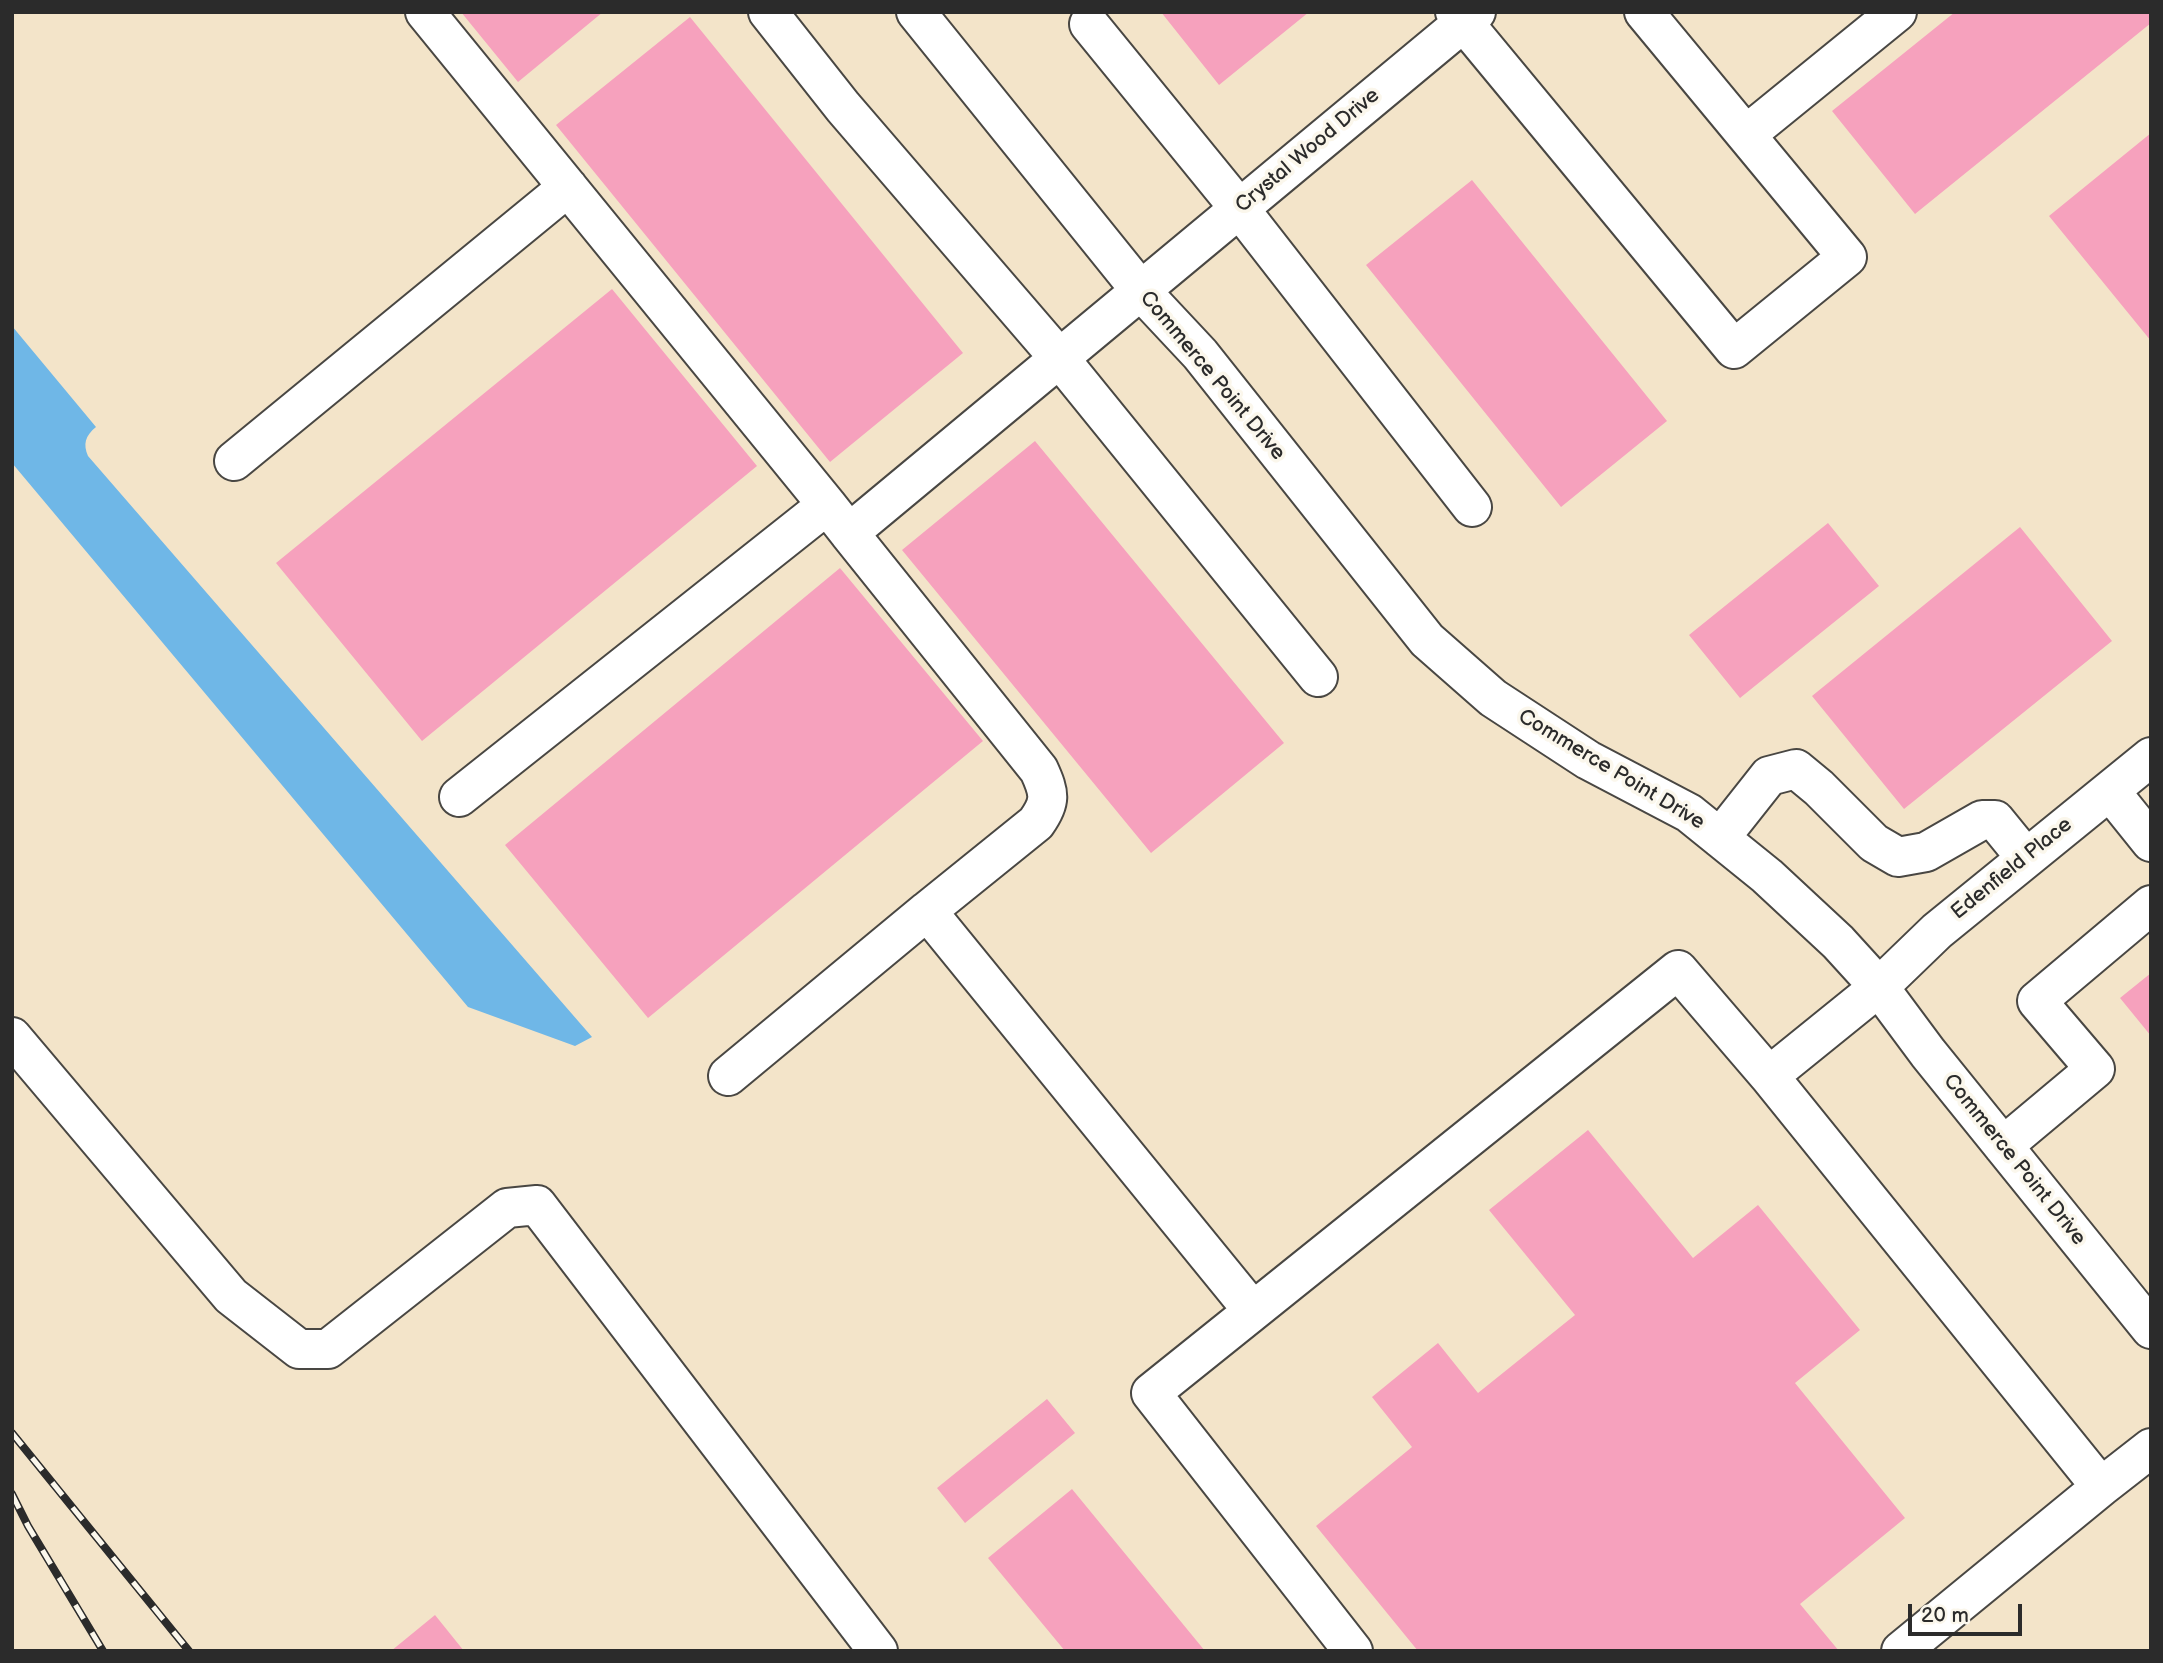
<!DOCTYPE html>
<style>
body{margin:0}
#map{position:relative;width:2163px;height:1663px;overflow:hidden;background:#f3e4c9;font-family:"Balsamiq Sans",sans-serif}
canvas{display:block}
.frame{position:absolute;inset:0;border:14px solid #2b2b2b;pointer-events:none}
.scale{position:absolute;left:1908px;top:1604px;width:114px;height:32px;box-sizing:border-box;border:4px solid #2b2b2b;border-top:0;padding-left:9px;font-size:21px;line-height:24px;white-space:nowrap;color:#2b2b2b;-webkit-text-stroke:5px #fbf7ec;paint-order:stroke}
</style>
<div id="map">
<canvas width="2163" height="1663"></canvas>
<div class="frame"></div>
<div class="scale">20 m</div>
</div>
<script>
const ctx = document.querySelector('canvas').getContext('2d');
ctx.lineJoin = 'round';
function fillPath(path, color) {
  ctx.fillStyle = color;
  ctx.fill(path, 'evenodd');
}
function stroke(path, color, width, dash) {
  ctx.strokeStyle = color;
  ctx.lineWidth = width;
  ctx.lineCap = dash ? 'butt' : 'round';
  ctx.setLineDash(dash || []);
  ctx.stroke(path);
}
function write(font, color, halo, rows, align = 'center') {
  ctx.font = font + ' "Balsamiq Sans",sans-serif';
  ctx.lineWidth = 7;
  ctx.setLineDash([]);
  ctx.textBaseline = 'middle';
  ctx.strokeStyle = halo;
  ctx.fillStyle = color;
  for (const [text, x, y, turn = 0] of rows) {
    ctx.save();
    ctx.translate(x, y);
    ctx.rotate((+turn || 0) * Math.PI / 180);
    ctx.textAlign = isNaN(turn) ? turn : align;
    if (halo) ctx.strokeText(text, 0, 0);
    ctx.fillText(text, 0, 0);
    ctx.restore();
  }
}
const water = new Path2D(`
 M12 326 96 427C85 436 83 444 88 456L592 1037 575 1046 468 1007 12 463Z`);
const building = new Path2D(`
 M461 12H603L518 82Z
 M1161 12H1309L1219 85Z
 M1955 12H2151V23L1915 214 1832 111Z
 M690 17 963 353 830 462 556 125Z
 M2151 133V341L2049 216Z
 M1472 180 1667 421 1561 507 1366 265Z
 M612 289 757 466 422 741 276 563Z
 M1035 441 1284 743 1151 853 902 550Z
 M1828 523 1879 586 1740 698 1689 635Z
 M2020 527 2112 641 1904 809 1812 696Z
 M840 568 983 741 648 1018 505 845Z
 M2151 973V1036L2120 998Z
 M1588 1130 1693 1258 1758 1205 1860 1330 1795 1383 1905 1518 1800 1604 1839 1651H1418L1316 1526 1412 1447 1372 1397 1438 1343 1478 1393 1575 1315 1489 1210Z
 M1047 1399 1075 1433 965 1523 937 1488Z
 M1072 1489 1205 1651H1065L988 1558Z
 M435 1615 464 1651H391Z`);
const minor = new Path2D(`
 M425 12 827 505
 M768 12 843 107 1060 359 1318 677
 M916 12 1141 291 1200 354 1427 640 1493 698 1588 760 1689 813 1767 876 1838 942 1879 987 1928 1053 2151 1329
 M1455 12 1734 349 1847 257 1644 12
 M1089 24 1239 208 1472 507
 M1747 134 1897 12
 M234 461 568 187
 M849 533 1039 770C1050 794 1051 802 1036 823L927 911
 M2151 757 1937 931 1879 987 1769 1076 2101 1487 2151 1448
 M2110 791 2151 842
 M459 797 827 505 849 533 1476 12
 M1720 838 1769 776 1796 769 1819 788 1874 843 1898 857 1926 852 1982 820H1995L2026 858
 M12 1037 231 1296 299 1349H328L507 1208 537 1205 878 1651
 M728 1076 927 911 1253 1311
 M2003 1146 2095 1069 2037 1001 2151 905
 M1353 1651 1151 1393 1678 970 1769 1076
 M1901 1651 2101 1487`);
const rail = new Path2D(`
 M12 1433 189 1651
 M12 1494 28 1526 103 1651`);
const streetNames = [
 ["Crystal Wood Drive",1308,151,-40],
 ["Commerce Point Drive",1212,376,50],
 ["Commerce Point Drive",1611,770,31],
 ["Edenfield Place",2012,869,-39],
 ["Commerce Point Drive",2014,1160,51]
];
fillPath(water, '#6fb7e7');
fillPath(building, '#f6a1bd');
stroke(minor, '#494743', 42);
stroke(minor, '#fff', 38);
stroke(rail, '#2b2b2b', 8);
stroke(rail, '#fbf7ec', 5, [16]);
write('21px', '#2b2b2b', '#fbf7ec', streetNames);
</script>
